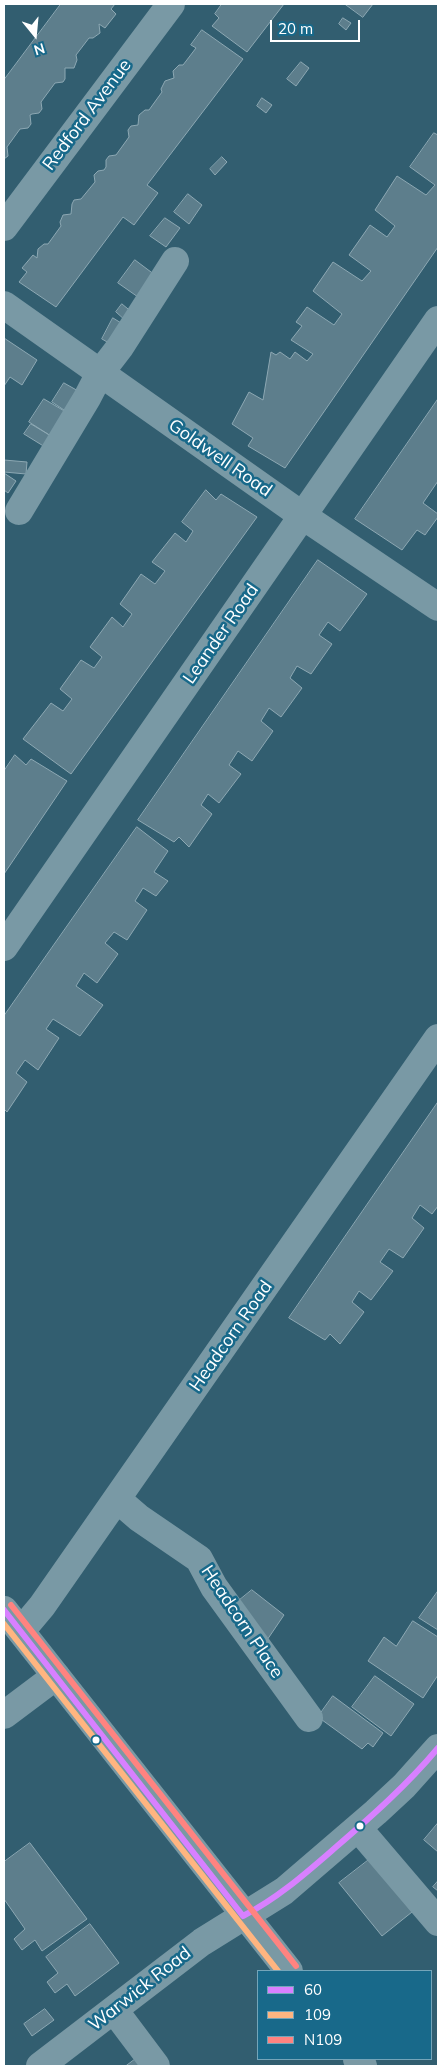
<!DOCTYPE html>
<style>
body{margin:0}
#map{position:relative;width:442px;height:2070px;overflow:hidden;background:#325e70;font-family:Mulish,sans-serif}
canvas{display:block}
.frame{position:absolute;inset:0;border:5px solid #fff;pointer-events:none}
.legend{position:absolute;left:257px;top:1970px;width:175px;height:90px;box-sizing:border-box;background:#18698a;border:1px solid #74a5b9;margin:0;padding:6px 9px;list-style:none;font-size:15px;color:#fff}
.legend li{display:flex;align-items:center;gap:10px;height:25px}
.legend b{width:25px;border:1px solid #74a5b9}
.north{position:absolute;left:10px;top:10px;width:50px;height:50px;-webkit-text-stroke:4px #18698a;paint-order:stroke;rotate:163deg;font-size:14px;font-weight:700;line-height:20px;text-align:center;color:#fff}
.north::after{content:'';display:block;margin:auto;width:18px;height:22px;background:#fff;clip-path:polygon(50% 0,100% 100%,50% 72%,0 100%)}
.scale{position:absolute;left:270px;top:20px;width:90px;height:22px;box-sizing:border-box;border:2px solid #fff;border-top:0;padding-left:6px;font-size:15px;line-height:18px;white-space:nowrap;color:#fff;-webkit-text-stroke:4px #18698a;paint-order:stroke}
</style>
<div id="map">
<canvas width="442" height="2070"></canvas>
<div class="frame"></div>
<ul class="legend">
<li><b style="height:6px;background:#d880ff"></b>60</li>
<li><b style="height:6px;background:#ffb580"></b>109</li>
<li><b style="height:6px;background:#ff8380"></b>N109</li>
</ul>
<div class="north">N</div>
<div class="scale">20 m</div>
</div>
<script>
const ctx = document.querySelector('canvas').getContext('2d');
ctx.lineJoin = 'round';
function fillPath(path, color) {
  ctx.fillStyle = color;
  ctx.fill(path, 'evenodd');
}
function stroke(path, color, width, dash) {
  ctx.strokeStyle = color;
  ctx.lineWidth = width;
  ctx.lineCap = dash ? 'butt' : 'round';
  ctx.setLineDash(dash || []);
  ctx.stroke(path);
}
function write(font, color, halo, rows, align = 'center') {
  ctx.font = font + ' Mulish,sans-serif';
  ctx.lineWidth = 5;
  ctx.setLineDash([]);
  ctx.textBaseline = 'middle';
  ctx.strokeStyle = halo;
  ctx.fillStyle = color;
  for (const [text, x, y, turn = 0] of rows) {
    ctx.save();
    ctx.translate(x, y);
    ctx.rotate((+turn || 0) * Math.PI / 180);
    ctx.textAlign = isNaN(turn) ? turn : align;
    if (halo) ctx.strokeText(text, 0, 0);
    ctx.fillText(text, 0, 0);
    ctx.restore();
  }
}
const building = new Path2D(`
 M61 4H115L111 9 116 14 105 28 99 24 100 33 93 38H89L76 55 77 60 74 68H65V79L63 82 55 83 41 102 42 109 39 113 32 114 30 115 31 124 28 128 20 129 7 147 8 156 4 159V80Z
 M222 4H284L247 52 212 26 219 18 215 14Z
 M345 4H373L363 17Z
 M343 18 351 23 346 30 339 24Z
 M202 30 243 59 147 185 158 193 134 225 123 217 56 307 19 282 27 272 22 268 33 255 37 258 38 249 44 244H48L61 226 60 222 63 215 71 214 72 204 74 200 81 199 95 182 94 175 98 171 104 170 106 167V160L109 156 116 155 129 137 128 130 131 126 138 125 139 115 145 110H149L162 92 161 89 165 81 174 78 173 71 179 65H183L196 48 191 45Z
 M301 62 309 68 296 86 287 79Z
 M262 98 272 105 266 113 257 106Z
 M434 133 438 135V247L285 468 248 446 253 438 232 424 249 392 263 400 271 352 276 355 280 352 290 359 295 352 307 361 313 354 291 340 302 326 296 322 307 307 334 325 342 314 313 291 333 262 362 281 371 271 349 255 370 225 387 237 395 226 375 210 397 176 426 195 435 185 410 167Z
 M222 157 227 162 215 175 210 169Z
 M188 194 202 205 189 224 174 212Z
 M165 218 180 228 166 247 150 236Z
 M135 260 155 275 138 297 118 283Z
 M122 304 133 313 126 321 116 312Z
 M113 318 126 326 114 346 102 339Z
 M4 338 37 360 22 385 10 377 4 386Z
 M64 383 80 392 67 412 52 402Z
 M44 399 66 412 51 436 29 422Z
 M438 399V481L423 503 438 514V517L425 535 417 530 402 550 355 519Z
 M31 424 51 436 45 447 24 434Z
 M4 460 27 462 26 474 4 472Z
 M4 473 16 481 8 493 4 490Z
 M206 490 216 500 221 494 257 517 71 774 23 739 51 703 63 711 72 699 60 689 81 660 94 668 102 657 90 647 112 617 123 627 132 614 120 604 141 574 155 584 165 571 152 562 175 533 186 542 193 531 182 522Z
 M318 560 367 594 340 631 328 622 319 635 332 644 311 674 297 666 290 678 302 688 281 717 269 708 261 721 273 731 252 761 238 751 229 765 241 774 219 803 208 794 201 805 212 814 189 847 179 837 174 842 138 820Z
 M15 755 26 765 31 759 67 781 4 874V771Z
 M137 827 168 851 154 872 168 881 156 896 143 888 135 901 147 910 127 940 114 932 105 943 118 954 97 983 84 973 76 986 103 1005 80 1036 53 1019 46 1029 59 1038 38 1070 25 1060 16 1073 27 1082 7 1112 4 1109V1016Z
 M438 1102V1206L432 1214 420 1205 412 1218 424 1228 403 1258 389 1249 380 1262 393 1271 371 1300 359 1291 352 1302 364 1312 340 1344 330 1334 325 1340 289 1318Z
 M252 1590 284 1615 265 1643 236 1603Z
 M438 1591V1630L419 1618Z
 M413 1621 438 1637V1675L423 1698 368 1661 384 1637 396 1646Z
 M375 1676 414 1704 391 1736 352 1707Z
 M333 1696 383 1733 373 1747 368 1743 362 1749 318 1717Z
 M438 1823V1852L424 1840Z
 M30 1843 87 1919 42 1951 35 1940 22 1950 14 1939 25 1929 4 1899V1862Z
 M370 1859 412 1912 382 1936 339 1883Z
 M438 1881V1891L433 1887Z
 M90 1924 119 1963 75 1996 67 1984 55 1993 47 1982 58 1973 46 1957Z
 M45 2009 54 2020 32 2036 24 2024Z
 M137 2058 143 2066H126Z`);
const minor = new Path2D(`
 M4 227 171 4
 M4 305 303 516 438 607
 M19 511 87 398 100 373 120 347 175 261
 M4 947 438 320
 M117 1499 139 1518 199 1559 214 1587 309 1718
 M21 1631 42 1606 438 1038
 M4 1715 56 1676
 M358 1828 438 1922
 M114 2010 156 2066
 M40 2066 202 1942 284 1891 376 1812 404 1786 438 1748`);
const highway = new Path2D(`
 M4 1610 289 1971
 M357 2059 363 2066`);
const bus1 = new Path2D(`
 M4 1610 243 1916
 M243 1916C278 1898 306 1873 336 1847 372 1816 407 1785 438 1748`);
const bus2 = new Path2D(`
 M4 1624 278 1971`);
const bus3 = new Path2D(`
 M11 1605 296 1966`);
const markers = [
 [96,1740,4.5,"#fff"],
 [360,1826,4.5,"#fff"]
];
const streetNames = [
 ["Redford Avenue",87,115,-53],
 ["Goldwell Road",220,458,35],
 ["Leander Road",221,634,-55],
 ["Headcorn Road",231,1336,-55],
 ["Headcorn Place",242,1622,56],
 ["Warwick Road",140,1989,-38]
];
fillPath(building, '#5d7e8c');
stroke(building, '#8da8b3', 1);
stroke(minor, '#7999a5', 28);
stroke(highway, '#7a99a4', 28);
stroke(bus1, '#d880ff', 6);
stroke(bus2, '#ffb580', 6);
stroke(bus3, '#ff8380', 6);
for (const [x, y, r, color] of markers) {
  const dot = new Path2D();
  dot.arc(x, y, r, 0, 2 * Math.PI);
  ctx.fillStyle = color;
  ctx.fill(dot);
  stroke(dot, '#18698a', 2);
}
write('18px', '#fff', '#18698a', streetNames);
</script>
